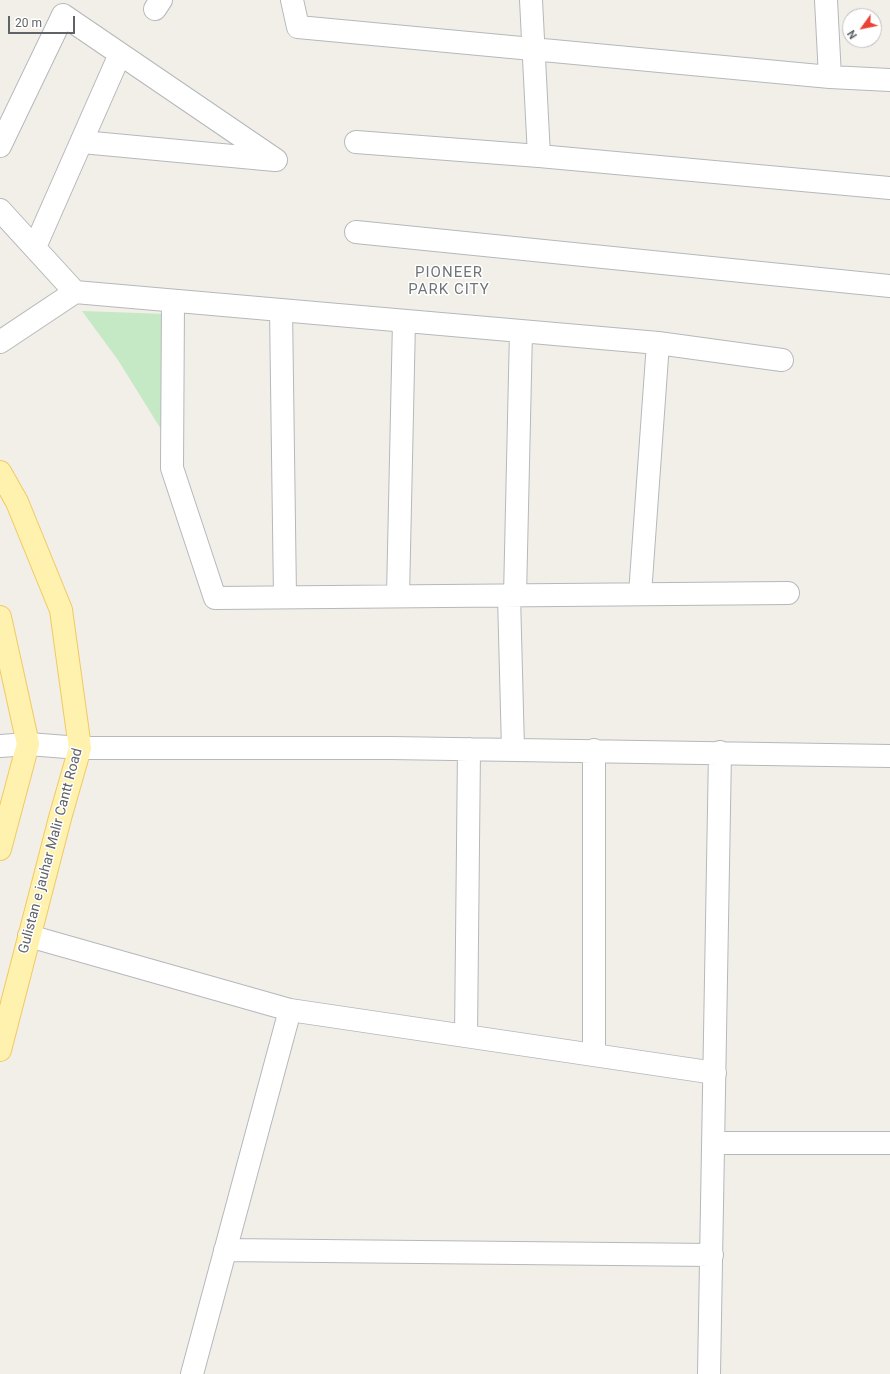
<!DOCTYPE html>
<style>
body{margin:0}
#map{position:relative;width:890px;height:1374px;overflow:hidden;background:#f1efe8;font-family:Roboto,sans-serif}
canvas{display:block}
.north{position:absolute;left:842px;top:8px;width:40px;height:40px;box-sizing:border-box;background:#fff;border:1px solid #bfc1c3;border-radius:50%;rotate:237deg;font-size:11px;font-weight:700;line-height:16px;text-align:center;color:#5f6368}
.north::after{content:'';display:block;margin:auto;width:14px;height:18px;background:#ea4335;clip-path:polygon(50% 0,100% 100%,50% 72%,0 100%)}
.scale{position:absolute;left:8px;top:16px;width:67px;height:18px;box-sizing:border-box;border:2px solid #5f6368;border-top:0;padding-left:5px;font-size:12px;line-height:14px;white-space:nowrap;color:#5f6368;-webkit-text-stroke:3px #fff;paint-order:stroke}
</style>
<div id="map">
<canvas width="890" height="1374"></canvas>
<div class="north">N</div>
<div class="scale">20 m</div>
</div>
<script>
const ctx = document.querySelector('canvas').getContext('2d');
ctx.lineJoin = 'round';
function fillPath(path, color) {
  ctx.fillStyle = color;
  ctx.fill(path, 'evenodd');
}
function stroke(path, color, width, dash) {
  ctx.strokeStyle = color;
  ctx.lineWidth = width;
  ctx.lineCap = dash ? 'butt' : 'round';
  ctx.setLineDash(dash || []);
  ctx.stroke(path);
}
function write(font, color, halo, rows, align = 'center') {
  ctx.font = font + ' Roboto,sans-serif';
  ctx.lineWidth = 3;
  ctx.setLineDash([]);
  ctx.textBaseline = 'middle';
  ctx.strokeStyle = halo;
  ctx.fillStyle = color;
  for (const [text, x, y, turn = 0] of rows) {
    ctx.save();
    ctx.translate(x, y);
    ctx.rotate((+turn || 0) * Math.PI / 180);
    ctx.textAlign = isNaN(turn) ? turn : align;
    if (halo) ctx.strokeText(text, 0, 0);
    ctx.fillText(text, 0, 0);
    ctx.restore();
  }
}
const green = new Path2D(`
 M82 311 165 314 164 434 118 360Z`);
const minor = new Path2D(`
 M292 0 298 27 830 77 890 80
 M531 0 539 156
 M826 0 830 77
 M155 9 161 0
 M82 142 275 160
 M356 142 539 156 890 188
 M0 146 63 15 276 160
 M0 210 75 292
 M356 232 890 286
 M35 247 120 54
 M173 301 172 468 215 598 788 593
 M281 310 285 597
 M0 342 75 292 658 343 782 360
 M640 594 658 343
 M398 596 404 321
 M509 596 513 749
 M515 596 521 331
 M0 746 28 744 80 748H391L890 756
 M594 750V1055
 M29 936 290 1010 715 1073
 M466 1036 469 749
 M714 1143H890
 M225 1250 712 1255
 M192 1374 290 1010
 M709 1374 720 752`);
const major = new Path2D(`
 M0 472 17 502 61 610 80 748 60 818 0 1050
 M0 617 28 744 0 849`);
const streetNames = [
 ["Gulistan e jauhar Malir Cantt Road",51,851,-75]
];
const neighbourhoodNames = [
 ["PIONEER",449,273],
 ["PARK CITY",449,290]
];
fillPath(green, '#c5e8c5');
stroke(minor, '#b5b8bc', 24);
stroke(major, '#f2c960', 24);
stroke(minor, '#fff', 22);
stroke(major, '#fff2af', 22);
write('14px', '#5f6368', '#fff', streetNames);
ctx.letterSpacing = '1px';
write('15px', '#70757a', '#fff', neighbourhoodNames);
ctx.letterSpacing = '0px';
</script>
